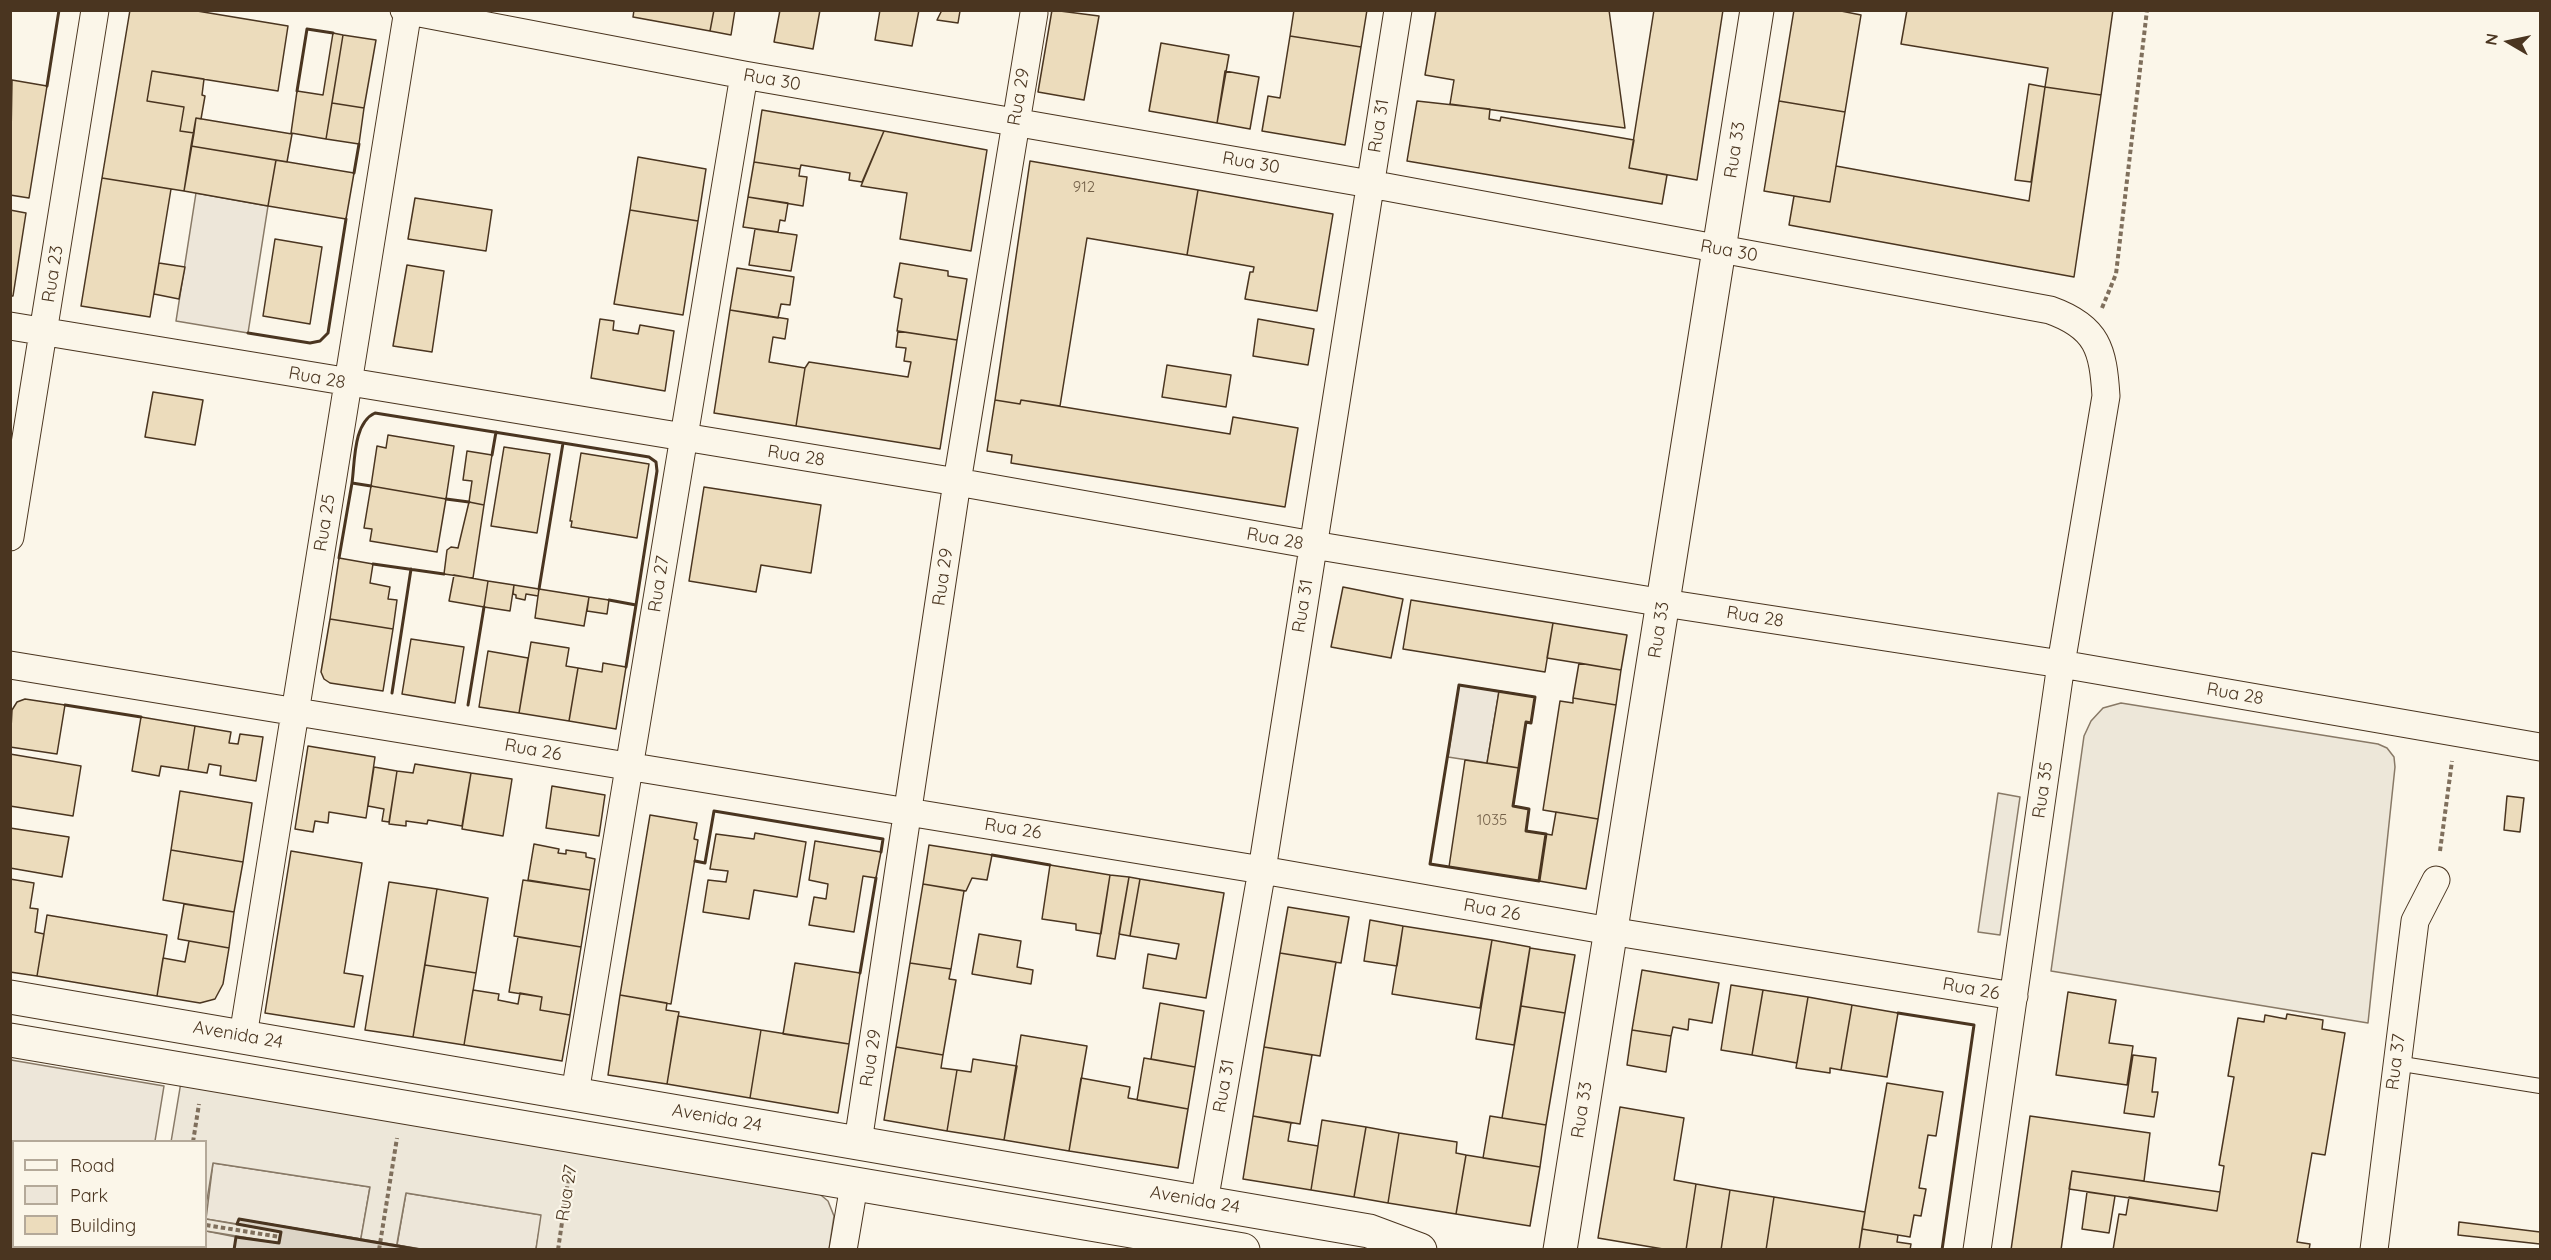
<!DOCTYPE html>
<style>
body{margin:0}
#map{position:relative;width:2551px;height:1260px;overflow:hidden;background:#fbf6e9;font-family:Quicksand,sans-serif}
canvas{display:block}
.frame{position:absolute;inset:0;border:12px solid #4a3520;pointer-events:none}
.legend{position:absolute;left:12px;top:1140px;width:195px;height:108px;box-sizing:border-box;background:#fbf6e9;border:2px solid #b4a999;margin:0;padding:8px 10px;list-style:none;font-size:18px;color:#4a3520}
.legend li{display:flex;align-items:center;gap:12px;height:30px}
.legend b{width:30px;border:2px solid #b4a999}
.north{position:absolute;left:2479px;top:12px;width:60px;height:60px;-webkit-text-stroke:4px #fbf6e9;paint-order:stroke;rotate:279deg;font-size:16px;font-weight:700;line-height:24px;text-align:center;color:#4a3520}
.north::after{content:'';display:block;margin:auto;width:21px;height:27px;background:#4a3520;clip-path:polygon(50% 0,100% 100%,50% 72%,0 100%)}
</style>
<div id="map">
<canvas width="2551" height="1260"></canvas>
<div class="frame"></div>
<ul class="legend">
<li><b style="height:8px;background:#fbf6e9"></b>Road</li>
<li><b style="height:16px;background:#ede6d9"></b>Park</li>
<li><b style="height:16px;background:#ecdcbc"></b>Building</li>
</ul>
<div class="north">N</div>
</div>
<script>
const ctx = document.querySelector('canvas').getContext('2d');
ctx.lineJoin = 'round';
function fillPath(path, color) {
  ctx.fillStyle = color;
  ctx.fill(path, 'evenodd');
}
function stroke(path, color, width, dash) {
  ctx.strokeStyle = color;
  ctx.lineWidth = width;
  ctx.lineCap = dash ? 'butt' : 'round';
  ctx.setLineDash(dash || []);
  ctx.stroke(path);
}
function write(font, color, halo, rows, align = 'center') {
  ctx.font = font + ' Quicksand,sans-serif';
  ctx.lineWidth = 4.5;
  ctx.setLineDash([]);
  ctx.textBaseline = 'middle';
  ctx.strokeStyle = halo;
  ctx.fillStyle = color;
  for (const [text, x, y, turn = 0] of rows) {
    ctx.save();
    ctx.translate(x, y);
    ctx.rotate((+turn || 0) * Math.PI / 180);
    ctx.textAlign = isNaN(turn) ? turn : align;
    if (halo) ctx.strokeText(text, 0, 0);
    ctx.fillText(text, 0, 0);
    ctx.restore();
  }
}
const green = new Path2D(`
 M196 193 268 206 248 333 176 321Z
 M1459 685 1499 691 1487 763 1448 757Z
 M11 1060 164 1086 155 1141 14 1142 13 1239 10 1238Z
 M213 1163 370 1187 361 1239 239 1219 237 1224 206 1219Z
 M406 1193 542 1215 536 1249 421 1250 397 1245Z
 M206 1231 236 1237 234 1249 198 1250 199 1247 206 1246Z
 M33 1247H139L138 1250H43Z`);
const parking = new Path2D(`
 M2121 703 2378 744 2387 748 2394 757 2395 767 2368 1023 2051 971 2084 736 2091 721 2103 708Z
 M1998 793 2020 797 2000 935 1978 932Z
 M181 1082 816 1191 828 1201 834 1216 829 1249H536L541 1215 406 1193 396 1249H359L370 1187 213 1163 206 1206V1142H171Z
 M206 1219 281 1232 279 1243 206 1231Z`);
const water = new Path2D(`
 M239 1219 421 1249H234L236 1237 278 1243 280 1232 237 1224Z`);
const building = new Path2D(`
 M130 10H191L288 26 278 91 152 71 147 101 184 107 180 131 194 133 184 191 102 178Z
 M634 10H714L710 31 633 17Z
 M714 10H735L731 35 710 31Z
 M780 10H820L813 49 774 42Z
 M880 10H919L912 46 875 40Z
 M942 10H967L960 11 958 23 937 20Z
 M1052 10 1099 16 1084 100 1038 92Z
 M1294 10H1367L1361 47 1290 36Z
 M1436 10H1609L1625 128 1450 104 1454 80 1425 75Z
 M1654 10H1723L1697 180 1629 168Z
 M1794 10H1836L1861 15 1845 112 1779 101Z
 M1907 10H2113L2101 95 2045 87 2048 68 1901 44Z
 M333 33 343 35 326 139 291 133 297 91 323 95Z
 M343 35 376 40 364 108 332 103Z
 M1290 36 1361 47 1345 145 1262 131 1268 96 1280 98Z
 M1161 43 1229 55 1217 123 1149 111Z
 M152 71 204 79 202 95 205 96 201 119 196 118 194 133 180 131 184 107 147 101Z
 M1225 71 1259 77 1250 129 1217 123Z
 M12 80 47 86 29 198 10 195Z
 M2029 84 2045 87 2031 182 2015 180Z
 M2045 87 2101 95 2074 277 1789 225 1794 196 1830 202 1836 166 2029 201Z
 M1417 101 1490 109 1489 119 1500 121 1501 117 1634 140 1629 168 1667 175 1662 204 1407 161Z
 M1779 101 1845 112 1830 202 1764 191Z
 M332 103 364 108 359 144 326 139Z
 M762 110 884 131 862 182 849 180 850 173 801 165 800 169 754 162Z
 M196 118 292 134 287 162 191 146Z
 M884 131 987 150 971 251 900 239 907 193 861 186Z
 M191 146 276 160 268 206 184 191Z
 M638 157 706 169 698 221 630 210Z
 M276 160 354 173 346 219 268 206Z
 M1030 161 1198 190 1187 255 1087 238 1060 406 1021 400 1020 404 995 400Z
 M754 162 800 169 799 176 807 177 803 206 748 197Z
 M102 178 171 189 150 317 81 306Z
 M1198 190 1333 214 1317 311 1245 299 1250 272H1253L1254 267 1187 255Z
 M748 197 788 203 785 221 780 220 778 232 743 227Z
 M415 198 492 210 486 251 408 239Z
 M10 210 26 213 13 296H10Z
 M630 210 698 221 683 315 614 304Z
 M755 229 797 235 791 271 749 265Z
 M275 239 322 247 310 324 263 316Z
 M159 263 185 267 179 299 154 294Z
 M900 263 948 271V276L967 279 957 340 897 331 902 299 894 297Z
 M407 265 444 271 432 352 393 346Z
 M737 268 794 277 790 305 781 304 778 318 730 310Z
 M730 310 788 319 785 339 773 337 769 362 805 368 796 426 714 413Z
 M600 319 614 321 613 330 638 334 640 325 674 331 665 391 591 378Z
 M1258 319 1314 329 1308 365 1253 356Z
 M898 331 957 340 940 449 796 426 805 368 809 362 908 377 911 362 904 361 906 348 896 347Z
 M1167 365 1231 375 1226 407 1162 397Z
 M153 392 203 400 195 445 145 437Z
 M995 400 1020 404 1021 400 1230 434 1233 417 1298 428 1285 507 1011 463 1012 455 987 451Z
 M388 435 454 446 446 499 371 486 377 446 386 448Z
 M504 447 550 454 537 533 491 526Z
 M467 451 492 455 484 505 469 502 472 481 463 480Z
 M581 453 649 464 637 538 571 527 572 521H570Z
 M371 486 446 499 437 552 370 541 372 529 364 528Z
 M704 487 821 505 811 573 761 565 756 592 689 581Z
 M469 502 484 505 473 578 444 574 447 550 451 547 458 548Z
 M339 558 373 564 370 583 390 587 388 599 397 600 393 629 330 619Z
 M454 575 488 581 484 607 449 601Z
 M488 581 514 585 510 611 484 607Z
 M514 585 539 589 538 596 526 594 525 600 516 598V595L513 594Z
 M1343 587 1403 599 1391 658 1331 647Z
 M539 589 589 597 584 626 535 618Z
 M589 597 609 600 607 614 587 611Z
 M1411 600 1553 623 1545 672 1403 649Z
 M330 619 393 629 383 691 330 683 324 679 321 672Z
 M1553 623 1627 635 1621 670 1547 658Z
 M411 639 464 647 455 703 402 694Z
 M531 642 569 648 566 666 578 668 569 721 519 713Z
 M488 651 528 658 519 713 479 707Z
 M603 663 626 667 616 729 569 721 578 668 602 672Z
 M1579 663 1621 670 1616 705 1573 698Z
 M1499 691 1535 697 1531 723 1526 722 1519 768 1487 763Z
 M1573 698 1616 705 1598 819 1543 810 1560 701 1573 703Z
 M25 699 65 705 57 754 10 747 12 710 17 702Z
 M141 717 195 726 188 770 161 766 159 776 132 771Z
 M195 726 231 732 229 743 238 744 240 734 263 737 256 781 220 775 221 766 209 764 207 773 188 770Z
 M308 746 375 757 366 818 329 812 328 823 315 821 313 832 295 829Z
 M10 754 81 766 73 816 10 806Z
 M1465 760 1519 768 1513 806 1529 809 1526 831 1546 834 1539 881 1449 867Z
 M415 764 471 773 462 826 428 820 427 824 406 821V826L389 824 397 771 413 773Z
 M374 767 397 771 389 822 382 821 384 809 368 806Z
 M471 773 512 779 503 836 462 829Z
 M552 786 605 795 599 836 546 828Z
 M180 791 252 803 243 862 171 850Z
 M2507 796 2524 798 2520 832 2504 830Z
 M1556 812 1598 819 1586 889 1539 881 1546 834 1552 835Z
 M650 815 697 823 694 839 698 840 671 1004 620 995Z
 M10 828 69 837 62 877 10 868Z
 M755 833 806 842 797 897 754 890 749 919 703 912 708 880 726 882 728 871 710 869 716 834 754 839Z
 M815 841 881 852 876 878 863 876 854 932 809 925 814 897 826 899 828 884 809 880Z
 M534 844 559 849 558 853 566 854V850L586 853V857L595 859 590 890 528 880Z
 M929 845 992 855 987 880 972 878 966 891 923 884Z
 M171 850 243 862 234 912 163 900Z
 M291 851 362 863 344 973 363 976 354 1027 265 1013Z
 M1050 865 1110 875 1101 934 1076 930V924L1042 919Z
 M1110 875 1129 877 1115 959 1097 956Z
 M1129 877 1140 879 1130 936 1119 934Z
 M10 879 34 883 30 908 38 909 35 932 44 934 37 976 10 972Z
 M1140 879 1224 893 1206 998 1143 988 1148 954 1176 959 1179 944 1130 936Z
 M523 880 590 890 581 947 514 936Z
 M389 882 437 889 413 1037 365 1030Z
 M923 884 964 891 951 969 910 963Z
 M437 889 488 898 476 973 425 965Z
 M184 904 234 912 229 948 178 939Z
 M1288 907 1349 917 1341 963 1280 953Z
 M47 915 167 935 157 996 37 976Z
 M1370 920 1403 926 1397 966 1364 961Z
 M1403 926 1492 940 1480 1008 1392 994Z
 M979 934 1021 941 1017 967 1033 970 1031 984 972 974Z
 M518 937 581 947 570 1015 540 1010 542 997 509 992Z
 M1492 940 1530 947 1514 1045 1476 1039Z
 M189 941 229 948 223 984 215 999 200 1003 157 996 163 958 185 962Z
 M1530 948 1575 955 1565 1013 1521 1006Z
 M1280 953 1336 962 1320 1056 1264 1047Z
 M795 963 860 973 849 1044 783 1034Z
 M910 963 951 969 949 979 956 980 943 1055 896 1047Z
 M425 965 476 973 464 1045 413 1037Z
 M1642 970 1719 983 1712 1023 1689 1019 1688 1030 1673 1027 1671 1036 1632 1030Z
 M1731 985 1763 990 1752 1055 1721 1050Z
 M473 990 499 994 498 1000 518 1004 520 993 542 997 540 1010 570 1015 562 1061 464 1045Z
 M1763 990 1808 997 1797 1063 1752 1055Z
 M2068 992 2116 1000 2109 1043 2133 1046 2127 1085 2056 1075Z
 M620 995 667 1003 666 1010 679 1012 667 1084 608 1075Z
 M1808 997 1852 1005 1841 1070 1830 1068V1073L1796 1068Z
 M1160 1003 1204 1011 1195 1067 1151 1059Z
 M1852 1005 1898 1013 1887 1077 1841 1070Z
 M1521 1006 1565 1013 1546 1125 1502 1118Z
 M2287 1014 2323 1020 2322 1029 2345 1033 2325 1155 2312 1153 2297 1242 2310 1244 2309 1250H2113L2119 1214 2126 1215 2129 1197 2217 1211 2224 1166 2219 1165 2234 1077 2228 1076 2238 1018 2264 1022 2265 1015 2286 1019Z
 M678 1016 761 1030 750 1098 667 1084Z
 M761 1030 849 1044 838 1113 750 1098Z
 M1632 1030 1671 1036 1666 1072 1627 1065Z
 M1021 1035 1087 1046 1069 1151 1004 1140Z
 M896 1047 943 1055 941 1068 957 1070 947 1131 884 1120Z
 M1264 1047 1312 1055 1300 1124 1253 1116Z
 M2133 1055 2156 1058 2152 1092H2158L2154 1117 2124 1113Z
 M1144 1058 1195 1067 1188 1109 1137 1100Z
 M973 1059 1017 1066 1004 1140 947 1131 957 1070 971 1072Z
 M1081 1078 1130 1087 1128 1098 1188 1109 1178 1168 1069 1151Z
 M1887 1083 1943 1092 1936 1136 1928 1135 1919 1188 1926 1189 1921 1216 1914 1215 1910 1237 1862 1229Z
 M1620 1107 1684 1118 1674 1180 1696 1184 1686 1250H1669L1598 1238Z
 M1253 1116 1291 1123 1288 1141 1318 1146 1311 1190 1243 1179Z
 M1490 1116 1546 1125 1540 1167 1483 1158Z
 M2030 1116 2150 1133 2144 1181 2072 1171 2061 1250H2011Z
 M1322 1120 1366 1127 1354 1197 1311 1190Z
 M1366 1127 1399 1133 1388 1203 1354 1197Z
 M1399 1133 1457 1142 1456 1153 1466 1155 1456 1214 1388 1203Z
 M1466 1155 1540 1167 1530 1226 1456 1214Z
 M2072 1171 2220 1192 2217 1211 2069 1189Z
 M1696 1184 1730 1190 1721 1250H1686Z
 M1730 1190 1774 1197 1766 1250H1721Z
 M2087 1192 2115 1196 2109 1233 2082 1229Z
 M1774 1197 1865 1212 1859 1250H1766Z
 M2459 1222 2540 1232V1244L2458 1235Z
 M1862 1229 1898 1235 1897 1242 1911 1244 1910 1250H1859Z`);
const path = new Path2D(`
 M2102 308 2116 274 2147 10
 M2440 851 2452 761
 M193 1142 199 1104
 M206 1225 280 1237
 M176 1250V1246
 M379 1250 397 1138
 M558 1250 570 1167`);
const lane = new Path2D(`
 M2396 1063 2540 1086`);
const street = new Path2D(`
 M404 10 744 75 1370 184 2050 310C2098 327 2103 350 2106 396L2061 664 1977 1250
 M10 326 957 482 1313 545 1664 603 2061 664 2540 747
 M10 537 95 10
 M10 665 1262 870 1610 931 2014 996
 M243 1036 408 10
 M575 1093 744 75
 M858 1142 957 482 1034 13
 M1204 1202 1262 870 1398 10
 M843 1250 854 1185
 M2374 1250 2415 921 2436 880`);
const secondary = new Path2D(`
 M1560 1250 1757 10`);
const primary = new Path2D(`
 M10 997 1369 1231 1420 1250
 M10 1040 1243 1250`);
const wall = new Path2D(`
 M47 86 59 10
 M297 91 307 29 333 33
 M354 173 359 144
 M248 333 310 343 320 341 328 333 346 219
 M492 455 496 432
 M352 483C355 462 353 423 375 413L563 443
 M446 499 469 502
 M339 558 352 483 371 486
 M373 564 444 574
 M539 589 563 443 649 457 656 462 657 471 636 605
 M609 600 636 605 626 667
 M1459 685 1535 697 1531 723 1526 722 1513 806 1529 809 1526 831 1546 834 1539 881 1430 864Z
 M392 693 411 569
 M65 705 141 717
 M468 705 484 607
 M992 855 1050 865
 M695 861 705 863 714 811 883 839 881 852
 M860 973 876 878
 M1898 1013 1974 1025 1942 1250
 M237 1224 239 1219 421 1250
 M234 1250 236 1237 279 1243 281 1232 237 1224`);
const numberNames = [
 ["912",1084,187],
 ["1035",1492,820]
];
const streetNames = [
 ["Rua 30",772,80,10],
 ["Rua 29",1019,97,-80],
 ["Rua 31",1379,126,-81],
 ["Rua 33",1735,150,-81],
 ["Rua 30",1251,163,10],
 ["Rua 30",1729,251,10],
 ["Rua 23",53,274,-81],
 ["Rua 28",317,378,10],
 ["Rua 28",796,456,9],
 ["Rua 25",325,523,-81],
 ["Rua 28",1275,539,10],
 ["Rua 29",943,577,-82],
 ["Rua 27",659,584,-81],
 ["Rua 31",1303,606,-81],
 ["Rua 28",1755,617,9],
 ["Rua 33",1659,630,-81],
 ["Rua 28",2235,694,10],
 ["Rua 26",533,750,10],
 ["Rua 35",2043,790,-82],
 ["Rua 26",1013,829,9],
 ["Rua 26",1492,910,10],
 ["Rua 26",1971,989,10],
 ["Avenida 24",238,1035,10],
 ["Rua 29",871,1058,-81],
 ["Rua 37",2396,1062,-83],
 ["Rua 31",1224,1086,-80],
 ["Rua 33",1582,1110,-81],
 ["Avenida 24",717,1118,10],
 ["Rua 27",567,1193,-81],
 ["Avenida 24",1195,1200,10]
];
fillPath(green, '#ede6d9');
stroke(green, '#887966', 1.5);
fillPath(parking, '#ede7d9');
stroke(parking, '#887966', 1.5);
fillPath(water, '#dcd4c6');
stroke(water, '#887966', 1.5);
fillPath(building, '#ecdcbc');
stroke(building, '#4a3520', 1.5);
stroke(lane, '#4a3520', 16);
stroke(street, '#4a3520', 29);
stroke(secondary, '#4a3520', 35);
stroke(primary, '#4a3520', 35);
stroke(path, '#7f6f5c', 4, [4.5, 3]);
stroke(lane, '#fbf6e9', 14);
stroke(street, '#fbf6e9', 27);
stroke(secondary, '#fbf6e9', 33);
stroke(primary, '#fbf6e9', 33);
stroke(wall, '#4a3520', 3);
write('15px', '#725f47', null, numberNames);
write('18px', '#4a3520', '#fbf6e9', streetNames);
</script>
